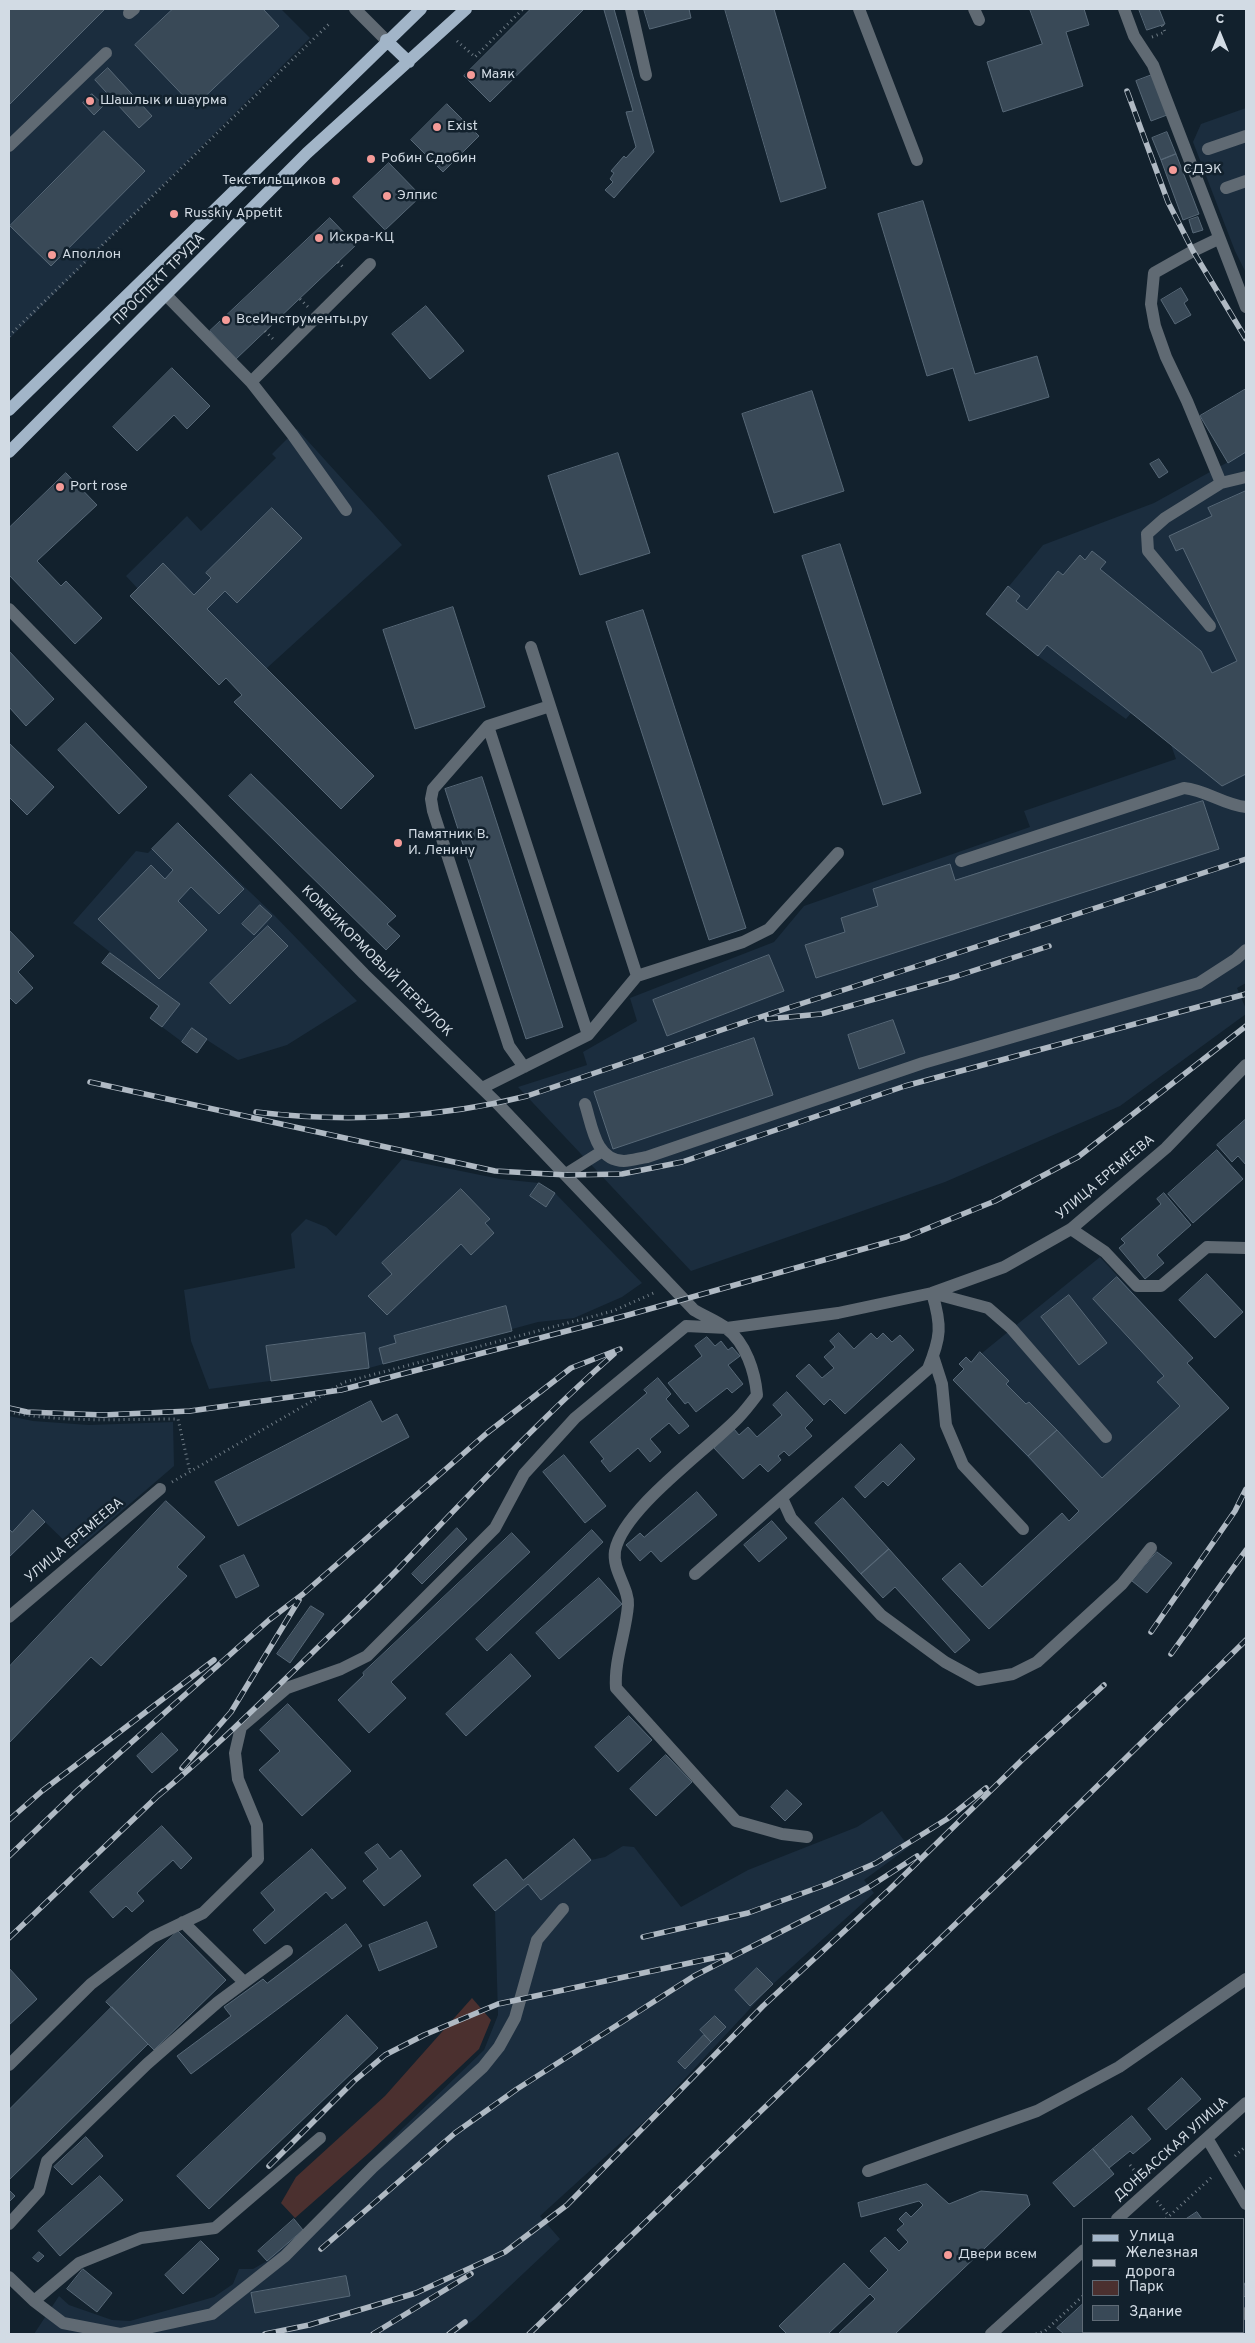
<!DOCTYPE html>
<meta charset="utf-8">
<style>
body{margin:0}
#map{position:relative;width:1255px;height:2343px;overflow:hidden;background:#12212d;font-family:Overpass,sans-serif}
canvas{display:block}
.frame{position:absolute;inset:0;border:10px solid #d2dbe4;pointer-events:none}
.legend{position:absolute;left:1082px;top:2218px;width:162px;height:115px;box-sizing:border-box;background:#12212d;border:1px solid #5f6b76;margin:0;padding:6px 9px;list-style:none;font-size:15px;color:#d2dbe4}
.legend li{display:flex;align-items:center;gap:10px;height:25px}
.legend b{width:25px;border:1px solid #5f6b76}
.north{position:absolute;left:1195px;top:10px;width:50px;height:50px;-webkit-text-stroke:4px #12212d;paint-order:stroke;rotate:0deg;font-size:14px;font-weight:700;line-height:20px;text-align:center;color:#d2dbe4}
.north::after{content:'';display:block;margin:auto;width:18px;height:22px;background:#d2dbe4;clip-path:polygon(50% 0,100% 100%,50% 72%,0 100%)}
</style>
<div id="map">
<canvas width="1255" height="2343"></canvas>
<div class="frame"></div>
<ul class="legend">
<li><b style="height:6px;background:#a2b5c8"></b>Улица</li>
<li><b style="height:6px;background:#afb9c3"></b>Железная дорога</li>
<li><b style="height:14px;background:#4b302f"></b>Парк</li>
<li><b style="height:14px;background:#394957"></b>Здание</li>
</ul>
<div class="north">С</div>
</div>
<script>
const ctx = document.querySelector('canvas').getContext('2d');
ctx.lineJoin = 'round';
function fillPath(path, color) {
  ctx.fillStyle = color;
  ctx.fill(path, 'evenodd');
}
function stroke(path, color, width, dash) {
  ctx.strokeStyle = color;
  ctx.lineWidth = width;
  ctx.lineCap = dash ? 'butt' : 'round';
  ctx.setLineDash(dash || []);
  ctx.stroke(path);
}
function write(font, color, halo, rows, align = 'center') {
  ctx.font = font + ' Overpass,sans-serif';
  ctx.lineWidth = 5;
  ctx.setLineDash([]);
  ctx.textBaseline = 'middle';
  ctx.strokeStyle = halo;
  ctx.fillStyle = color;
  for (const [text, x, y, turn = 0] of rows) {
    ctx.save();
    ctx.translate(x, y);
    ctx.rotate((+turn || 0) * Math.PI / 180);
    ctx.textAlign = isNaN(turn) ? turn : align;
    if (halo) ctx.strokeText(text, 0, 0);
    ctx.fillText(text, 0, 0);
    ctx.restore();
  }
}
const built = new Path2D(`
 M9 9H281L310 38 9 339Z
 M1246 108V271H1245L1235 251 1193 142 1201 124Z
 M297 429 402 545 267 668 242 695 226 678 219 685 130 596 138 589 126 576 187 516 201 531 276 458 272 454Z
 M1246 452V983L1237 988 1246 1009V1014L1120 1106 945 1182 691 1271 518 1087 587 1065 583 1052 637 1021 630 998 774 942 804 906 1030 827 1024 811 1176 759 1171 745 1131 713 1126 719 1038 656 986 614 1043 545 1154 503Z
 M178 823 274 915 357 1001 287 1045 238 1060 207 1040 197 1053 150 1018 159 1005 102 963 110 952 73 923 136 851 148 853Z
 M402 1159 500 1179 539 1183 555 1193 642 1283 622 1297 574 1318 538 1322 369 1368 209 1389 191 1341 184 1290 295 1268 291 1234 306 1219 326 1227 336 1236Z
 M1100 1257 1193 1358 1187 1363 1229 1408 1107 1521 1090 1502 1079 1511 953 1380 964 1369 959 1364 966 1357 971 1362Z
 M9 1416 33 1421 89 1425 173 1422 174 1466 75 1551 45 1522 9 1558Z
 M882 1811 909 1847 864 1880 874 1893 773 1984 649 2117 540 2216 560 2239 475 2319 455 2334H34L59 2296 69 2305 112 2320 130 2321 214 2297 233 2284 239 2269H253L267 2261 303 2230 403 2128 484 2050 498 2015 495 1911 473 1885 506 1859 523 1880 574 1839 591 1860 605 1857 623 1846 634 1847 681 1907 748 1870 857 1827Z
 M1244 2283 1246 2287V2334H1064L1057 2328 1084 2303V2332H1244Z`);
const green = new Path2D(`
 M472 1998 491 2020 479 2049 370 2152 295 2218 281 2203 296 2177 385 2096Z`);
const building = new Path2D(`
 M9 9H105L9 105Z
 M173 9H263L279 26 194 107 135 45Z
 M531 9H584L490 102 464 76Z
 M614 9 654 152 614 198 605 190 613 182 610 179 614 173 611 171 624 156 626 158 636 147 626 112 633 111 604 10Z
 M644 9H689L691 18 650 29Z
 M725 9H774L826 188 781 202Z
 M1030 9H1084L1089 25 1066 32 1083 86 1003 112 987 62 1042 44Z
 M1139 9H1159L1165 24 1147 30Z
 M108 68 152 116 139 128 95 80Z
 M1152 75 1167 115 1151 121 1136 81Z
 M92 94 104 105 94 115 83 103Z
 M447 104 479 136 443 172 411 140Z
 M104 131 145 171 51 266 10 226Z
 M1167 132 1176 154 1161 160 1152 138Z
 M1176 154 1199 214 1183 220 1161 160Z
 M389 163 421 196 385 230 353 197Z
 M923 201 975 374 1037 356 1049 397 969 421 953 368 927 376 878 214Z
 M1198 217 1203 230 1193 233 1189 220Z
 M330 218 356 245 236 359 210 331Z
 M1181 288 1188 300 1184 303 1191 315 1175 324 1161 300Z
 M426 306 464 351 430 379 392 334Z
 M172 368 210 406 187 429 174 415 137 451 113 427Z
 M1246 389V452L1228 463 1200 416Z
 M812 391 844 491 774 513 742 414Z
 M618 453 650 553 580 575 548 476Z
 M1159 459 1168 472 1159 478 1150 464Z
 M66 473 97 505 37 561 61 586 66 581 102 618 75 644 9 575V528Z
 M1246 491V774L1222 786 1047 645 1038 656 986 614 1008 586 1020 596 1016 601 1027 610 1058 571 1063 575 1080 555 1085 560 1092 551 1106 562 1100 569 1201 651 1212 673 1237 661 1183 548 1176 551 1169 536 1212 516 1208 508Z
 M272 508 302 538 237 603 225 591 207 609 374 776 341 809 234 702 242 695 226 678 219 685 130 596 163 563 194 595 211 578 206 573Z
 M840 544 921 793 883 805 802 556Z
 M453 607 485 707 415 729 383 630Z
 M643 610 746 928 709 940 606 622Z
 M9 651 54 699 26 726 9 707Z
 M86 723 147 787 119 814 58 750Z
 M9 743 54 787 27 815 9 797Z
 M251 774 396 916 387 924 400 936 386 950 229 796Z
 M482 777 563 1027 526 1039 445 789Z
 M1203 801 1219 849 816 978 805 945 845 932 841 918 878 906 873 889 950 864 955 880Z
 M178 823 244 889 219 914 191 887 178 901 207 930 159 979 98 919 151 865 165 879 173 870 152 849Z
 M260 905 272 916 254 935 242 924Z
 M268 926 288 946 230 1004 210 983Z
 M9 930 34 956 18 972 33 988 16 1004 10 998 9 1000Z
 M110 953 180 1004 162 1027 150 1018 159 1006 102 963Z
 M769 955 784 991 667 1036 653 1000Z
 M893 1020 905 1053 859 1069 848 1035Z
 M192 1028 207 1039 197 1053 182 1042Z
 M754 1038 773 1095 613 1149 594 1092Z
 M1246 1119V1165L1238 1156 1232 1162 1217 1145Z
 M1217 1150 1243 1179 1193 1223 1168 1194Z
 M539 1183 555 1193 546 1207 530 1196Z
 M461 1189 490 1219 485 1223 494 1233 471 1255 461 1244 387 1315 368 1296 392 1274 382 1263Z
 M1164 1193 1191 1225 1157 1255 1164 1263 1145 1279 1119 1248 1125 1243 1121 1239 1161 1204 1157 1199Z
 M1207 1274 1243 1312 1215 1338 1179 1300Z
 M1117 1277 1193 1358 1187 1363 1229 1408 989 1629 942 1579 960 1563 982 1587 1062 1513 1069 1521 1079 1511 1028 1456 1057 1430 1102 1478 1180 1406 1157 1382 1164 1376 1093 1299Z
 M1069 1295 1107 1343 1079 1365 1041 1317Z
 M506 1306 512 1331 383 1364 379 1348 396 1343 394 1336Z
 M365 1333 369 1368 271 1381 266 1346Z
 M839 1333 854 1349 871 1333 877 1339 883 1333 892 1342 900 1335 914 1350 845 1414 830 1399 824 1405 796 1376 809 1364 822 1378 834 1368 824 1357 835 1347 830 1341Z
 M707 1337 715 1346 721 1341 728 1350 732 1347 740 1356 728 1365 743 1384 732 1393 727 1388 696 1412 688 1402 685 1404 668 1383 702 1356 695 1346Z
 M980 1352 1009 1381 1006 1384 1026 1404 1029 1402 1057 1430 1028 1456 953 1380 964 1369 959 1364 966 1357 971 1362Z
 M658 1378 671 1394 666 1399 689 1426 679 1434 669 1423 650 1439 661 1452 650 1462 638 1448 610 1472 601 1461 604 1459 590 1442 647 1393 644 1390Z
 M787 1392 813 1420 805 1428 812 1436 789 1456 784 1451 778 1456 781 1460 768 1472 760 1464 743 1479 714 1448 734 1429 739 1435 748 1427 757 1437 782 1415 773 1405Z
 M371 1401 382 1422 397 1414 409 1437 238 1526 215 1482Z
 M901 1444 915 1459 888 1486 883 1481 865 1498 855 1487Z
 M564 1455 606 1506 585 1523 543 1472Z
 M697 1492 717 1515 661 1562 651 1551 640 1561 626 1545 640 1533 644 1537Z
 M843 1498 889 1549 861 1574 815 1523Z
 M166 1501 205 1537 177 1567 187 1576 101 1666 91 1657 9 1743V1667Z
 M33 1510 45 1522 9 1557V1529L12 1532Z
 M772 1521 787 1538 759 1562 744 1545Z
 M457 1528 467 1539 422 1584 412 1574Z
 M592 1530 603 1542 487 1651 476 1639Z
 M512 1533 530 1552 391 1682 406 1698 369 1733 338 1700 364 1675 363 1673Z
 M889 1549 970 1640 955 1653 895 1587 883 1598 861 1574Z
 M1157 1552 1172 1563 1147 1593 1132 1581Z
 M244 1555 259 1586 236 1598 220 1566Z
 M599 1578 622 1604 559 1659 536 1633Z
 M311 1606 324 1614 290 1663 277 1654Z
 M511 1654 531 1676 466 1736 446 1714Z
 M288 1704 351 1771 302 1816 259 1770 280 1751 260 1730Z
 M629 1716 652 1740 618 1772 595 1747Z
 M162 1733 178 1750 152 1773 137 1756Z
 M666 1755 692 1782 656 1816 630 1789Z
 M787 1790 802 1804 785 1821 771 1807Z
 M162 1826 192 1858 181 1869 173 1860 137 1893 144 1901 132 1912 126 1906 113 1918 90 1892Z
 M574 1839 591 1860 541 1900 528 1884 495 1911 473 1885 506 1859 523 1880Z
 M378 1844 390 1859 401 1850 421 1876 384 1906 363 1881 378 1869 365 1853Z
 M312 1849 346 1888 332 1899 326 1892 265 1944 253 1930 275 1910 261 1893Z
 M427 1922 437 1947 379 1971 369 1945Z
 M346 1924 362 1946 191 2074 177 2056 231 2016 224 2007 263 1979 267 1983Z
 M178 1931 226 1980 154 2050 106 2002Z
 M9 1968 37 1999 9 2025Z
 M757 1968 773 1984 750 2006 735 1990Z
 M112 2007 148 2044 9 2180V2110Z
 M347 2015 378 2048 209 2209 177 2176Z
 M715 2016 726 2027 711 2042 700 2030Z
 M704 2035 711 2042 685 2069 678 2062Z
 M1182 2078 1201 2099 1166 2130 1148 2109Z
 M1132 2116 1151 2139 1133 2154 1130 2151 1109 2168 1093 2149Z
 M86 2137 103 2156 72 2185 54 2167Z
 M1093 2149 1114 2174 1074 2207 1053 2183Z
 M100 2176 123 2200 60 2256 38 2231Z
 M927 2184 949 2204 981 2191 1027 2195 1030 2205 895 2334H838L875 2299 870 2294 828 2334H787L779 2326 844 2263 869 2289 888 2270 870 2251 885 2237 899 2251 908 2242 897 2230 904 2224 899 2219 906 2212 911 2217 923 2205 919 2201 861 2217 858 2203Z
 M9 2190 15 2196 9 2202Z
 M1197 2212 1202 2219H1186Z
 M294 2219 303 2230 267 2261 258 2251Z
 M201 2241 219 2259 183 2294 165 2275Z
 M39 2252 44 2256 38 2262 33 2258Z
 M83 2269 112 2293 97 2312 67 2289Z
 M346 2276 350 2296 255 2313 251 2293Z
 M1244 2283 1246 2287V2295L1244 2297Z
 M1084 2303V2332H1113L1116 2334H1064L1057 2328Z`);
const path = new Path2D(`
 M1152 37 1165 32 1162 25
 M457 41 475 57 523 9
 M338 262 345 269
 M300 299 308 307
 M265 331 274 340
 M9 336 331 22
 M9 1412C64 1423 122 1419 178 1419L190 1472
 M172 1482 345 1382 613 1311 656 1292
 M1235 2156 1246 2146
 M1130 2165 1140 2178
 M1157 2201 1169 2216
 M1166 2219 1213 2176
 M1036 2334 1045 2331 1084 2295`);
const minor = new Path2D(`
 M355 9 386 40
 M631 9 646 75
 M859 9 917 160
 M974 9 979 20
 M1124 9 1134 36 1153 65 1246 307
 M129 13 134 9
 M9 146 106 53
 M1208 149 1246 136
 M1226 188 1246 181
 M1218 239 1193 251 1154 273 1151 304 1155 326 1166 357 1187 401 1221 483 1246 477
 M166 295 251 382 292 434 346 510
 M251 382 370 264
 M9 609 364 974 497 1103 694 1310C704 1316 717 1321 726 1328 746 1343 755 1372 757 1395 751 1403 745 1411 738 1418 707 1450 623 1509 615 1551 612 1570 629 1588 628 1605 626 1633 614 1660 616 1688L736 1821 782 1834 807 1837
 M1210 626 1148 551 1147 534 1165 518 1221 483
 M531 647 637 976
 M488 726 588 1035
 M961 861 1184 788C1206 790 1224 805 1246 807
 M524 1067 509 1046 433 811 431 799 433 789 488 726 550 706
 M482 1088 588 1035 637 976 743 942 769 929 838 853
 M585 1104C592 1125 595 1161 624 1161 631 1161 640 1158 647 1157L923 1063 1199 983 1236 959 1246 950
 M566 1174 601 1152
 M1071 1229 1105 1252 1137 1286H1161L1207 1247 1246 1248
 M932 1293 988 1308 1011 1328 1106 1437
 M933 1356 942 1384 946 1425 963 1465 1023 1529
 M782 1498 791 1518 881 1615 945 1662 978 1680 1013 1674 1037 1662 1122 1584 1151 1548
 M695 1574 928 1369C941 1337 942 1326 932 1293
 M9 1617 160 1489
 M183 1922 244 1982
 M9 2065 91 1984 153 1937 203 1913 258 1859 257 1825 238 1779 235 1753 241 1727 287 1688 341 1669 367 1656 495 1528 524 1474 575 1418 686 1326 727 1328 838 1313 932 1293 1004 1267 1071 1229 1166 1148 1246 1065
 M1207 2138 1246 2204
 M868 2171 1037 2111 1119 2067 1246 1979
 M1117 2219 1246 2103
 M9 2224 39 2191 47 2161 147 2064 218 2002 287 1951
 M9 2277 34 2301 63 2323 120 2334
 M34 2301 79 2263 141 2238 215 2228 320 2138
 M1244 2314 1246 2313
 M120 2334 212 2314 285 2256 373 2167 483 2067 499 2047 515 2018 537 1940 563 1909
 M991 2334 1084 2250
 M1212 2334 1216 2332`);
const major = new Path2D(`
 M386 40 409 62
 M9 410 421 9
 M9 452 307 153 466 9`);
const rail = new Path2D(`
 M1127 91 1168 202 1193 251 1246 339
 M767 1019 821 1014 954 977 1049 946
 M90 1082 495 1171 567 1175 622 1174 682 1162 905 1086 1246 994
 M256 1112C345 1123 440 1118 527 1096L745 1022 1246 859
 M9 1408 27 1412 103 1415 190 1411 341 1390 628 1315 906 1237 995 1201 1078 1157 1246 1026
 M1151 1632 1235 1511 1246 1489
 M1171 1654 1246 1550
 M182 1768 231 1712 299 1600
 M158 1796C211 1752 259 1704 308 1657 338 1627 370 1598 400 1567 470 1494 538 1421 614 1354
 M9 1820 42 1791 214 1660
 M9 1856 78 1790 269 1620 303 1594 487 1433 571 1368 620 1349
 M643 1937 748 1913 828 1884 876 1863 947 1819 986 1788
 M9 1938 163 1791
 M269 2166 353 2082 385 2055 424 2035 498 2004 727 1955
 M321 2249 455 2133 517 2089 694 1976 869 1887 917 1856
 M265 2334 309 2325 416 2293 505 2252 567 2205 763 2006 890 1889 1022 1760 1104 1685
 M373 2334 471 2274
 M449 2334 465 2322
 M529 2334 1021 1861 1246 1640`);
const markers = [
 [471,75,5,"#f59b98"],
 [90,101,5,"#f59b98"],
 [437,127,5,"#f59b98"],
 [371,159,5,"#f59b98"],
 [1173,170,5,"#f59b98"],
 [336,181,5,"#f59b98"],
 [387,196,5,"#f59b98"],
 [174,214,5,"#f59b98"],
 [319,238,5,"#f59b98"],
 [52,255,5,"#f59b98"],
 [226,320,5,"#f59b98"],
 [60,487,5,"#f59b98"],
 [398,843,5,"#f59b98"],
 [948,2255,5,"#f59b98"]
];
const poiNames = [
 ["Маяк",481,75],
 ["Шашлык и шаурма",100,101],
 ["Exist",447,127],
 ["Робин Сдобин",381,159],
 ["СДЭК",1183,170],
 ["Текстильщиков",326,181,"right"],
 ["Элпис",397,196],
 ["Russkiy Appetit",184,214],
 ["Искра-КЦ",329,238],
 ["Аполлон",62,255],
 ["ВсеИнструменты.ру",236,320],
 ["Port rose",70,487],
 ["Памятник В.",408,835],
 ["И. Ленину",408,851],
 ["Двери всем",958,2255]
];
const streetNames = [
 ["ПРОСПЕКТ ТРУДА",160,280,-45],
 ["КОМБИКОРМОВЫЙ ПЕРЕУЛОК",376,962,45],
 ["УЛИЦА ЕРЕМЕЕВА",1106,1178,-40],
 ["УЛИЦА ЕРЕМЕЕВА",75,1541,-40],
 ["ДОНБАССКАЯ УЛИЦА",1172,2150,-42]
];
fillPath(built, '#1b2d3e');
fillPath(green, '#4b302f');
fillPath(building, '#394957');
stroke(building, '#576877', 1);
stroke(path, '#707d87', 3, [1, 4]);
stroke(minor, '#606a73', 12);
stroke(major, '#a2b5c8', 12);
stroke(rail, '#afb9c3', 5.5);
stroke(rail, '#12212d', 4, [11]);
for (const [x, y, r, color] of markers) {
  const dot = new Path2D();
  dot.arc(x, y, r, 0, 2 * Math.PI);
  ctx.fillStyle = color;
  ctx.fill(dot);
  stroke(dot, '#12212d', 2);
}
write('14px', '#d2dbe4', '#12212d', poiNames, 'left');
write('14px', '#d2dbe4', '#12212d', streetNames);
</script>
